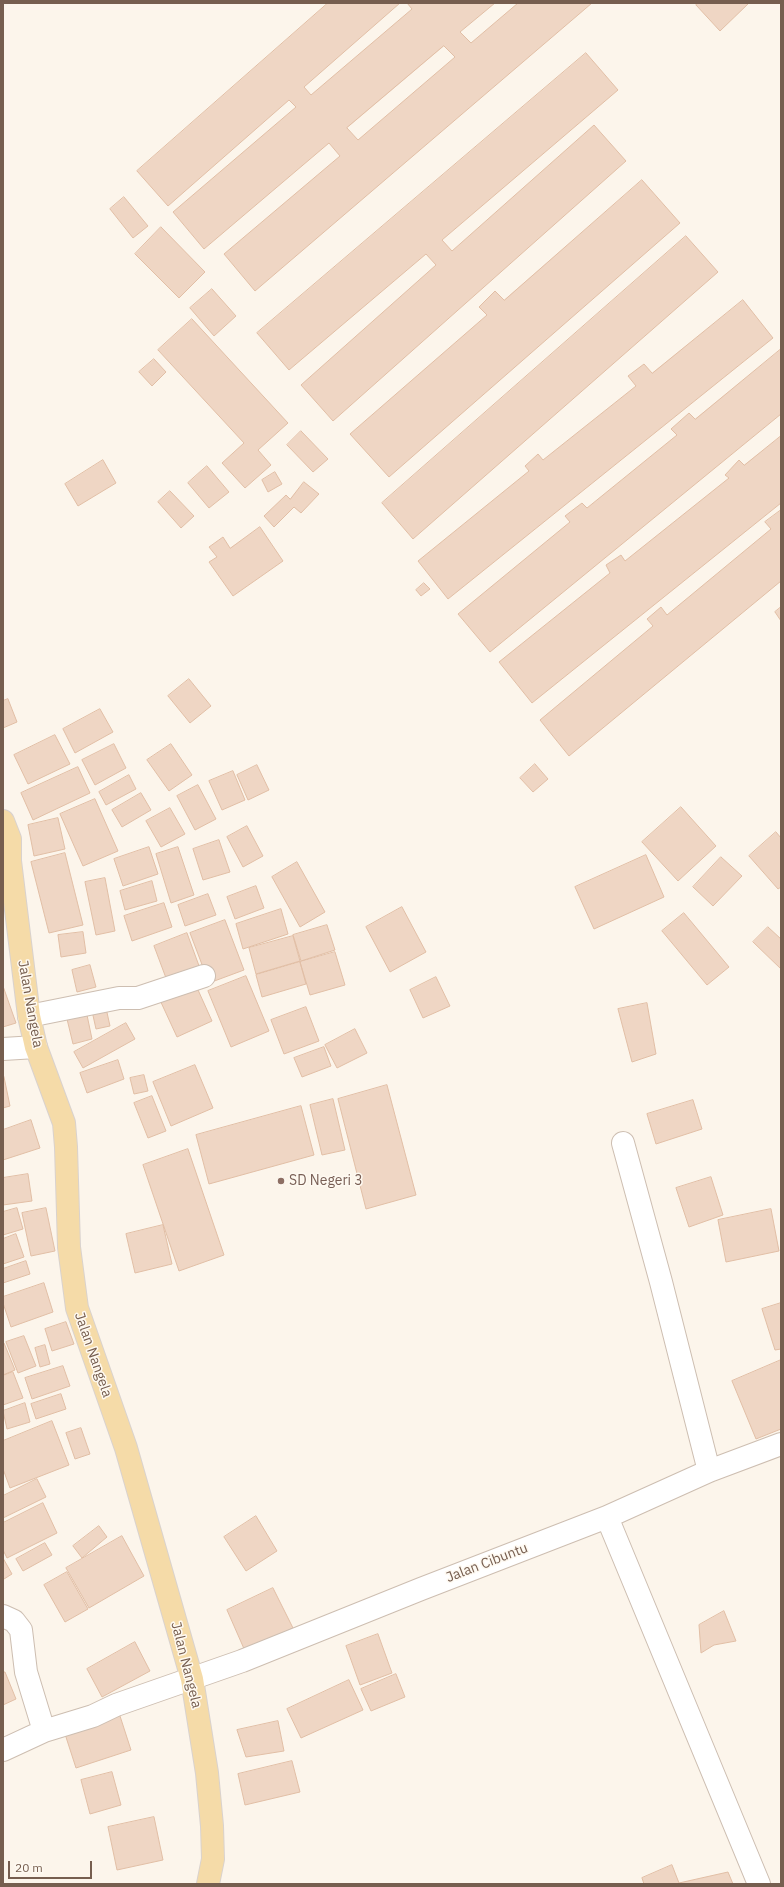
<!DOCTYPE html>
<style>
body{margin:0}
#map{position:relative;width:784px;height:1887px;overflow:hidden;background:#fcf5eb;font-family:"IBM Plex Sans",sans-serif}
canvas{display:block}
.frame{position:absolute;inset:0;border:4px solid #765e4f;pointer-events:none}
.scale{position:absolute;left:8px;top:1861px;width:84px;height:18px;box-sizing:border-box;border:2px solid #765e4f;border-top:0;padding-left:5px;font-size:12px;line-height:14px;white-space:nowrap;color:#765e4f;-webkit-text-stroke:3px #fef9f1;paint-order:stroke}
</style>
<div id="map">
<canvas width="784" height="1887"></canvas>
<div class="frame"></div>
<div class="scale">20 m</div>
</div>
<script>
const ctx = document.querySelector('canvas').getContext('2d');
ctx.lineJoin = 'round';
function fillPath(path, color) {
  ctx.fillStyle = color;
  ctx.fill(path, 'evenodd');
}
function stroke(path, color, width, dash) {
  ctx.strokeStyle = color;
  ctx.lineWidth = width;
  ctx.lineCap = dash ? 'butt' : 'round';
  ctx.setLineDash(dash || []);
  ctx.stroke(path);
}
function write(font, color, halo, rows, align = 'center') {
  ctx.font = font + ' "IBM Plex Sans",sans-serif';
  ctx.lineWidth = 3;
  ctx.setLineDash([]);
  ctx.textBaseline = 'middle';
  ctx.strokeStyle = halo;
  ctx.fillStyle = color;
  for (const [text, x, y, turn = 0] of rows) {
    ctx.save();
    ctx.translate(x, y);
    ctx.rotate((+turn || 0) * Math.PI / 180);
    ctx.textAlign = isNaN(turn) ? turn : align;
    if (halo) ctx.strokeText(text, 0, 0);
    ctx.fillText(text, 0, 0);
    ctx.restore();
  }
}
const building = new Path2D(`
 M328 3H400L304 87 311 95 412 9 407 3H495L460 32 471 43 518 3H592L255 291 224 254 340 156 329 143 204 249 173 212 296 107 289 100 168 206 137 171ZM444 46 455 57 358 140 347 128Z
 M699 3H749L720 31 696 5Z
 M586 53 618 90 442 240 452 251 594 125 626 161 333 421 301 385 436 265 426 254 289 370 257 333Z
 M642 180 680 223 389 477 350 434 487 315 479 307 495 291 504 300Z
 M124 197 148 226 133 238 110 209Z
 M161 227 205 272 179 298 135 254Z
 M686 236 718 272 413 539 382 503Z
 M212 289 236 316 214 336 190 308Z
 M743 300 773 338 448 599 418 561 529 471 525 466 538 454 543 460 636 386 628 376 644 364 652 373Z
 M192 319 288 423 258 450 271 465 245 488 222 463 244 443 158 350Z
 M781 349V414L490 652 458 614 570 522 565 516 582 503 587 508 677 435 671 429 689 413 695 419Z
 M154 359 166 372 152 386 139 372Z
 M301 431 328 459 313 472 287 445Z
 M781 436V503L532 703 499 662 610 573 606 565 621 555 625 561 729 478 725 475 739 460 744 465Z
 M103 460 116 483 78 506 65 484Z
 M207 466 229 492 209 508 188 483Z
 M275 472 282 484 268 492 262 480Z
 M304 482 319 494 301 513 294 507 274 527 264 516 286 495 290 499Z
 M170 491 194 516 181 528 158 502Z
 M781 510V581L569 756 540 720 653 626 647 619 661 607 667 615 771 529 765 522Z
 M260 527 283 561 233 596 209 562 217 557 209 547 223 537 230 548Z
 M424 583 430 589 421 596 416 590Z
 M781 607V621L775 612Z
 M189 679 211 706 190 723 168 696Z
 M8 699 17 722 3 728V701Z
 M100 709 113 732 75 753 63 729Z
 M55 735 70 764 28 784 14 755Z
 M114 744 126 768 95 785 82 760Z
 M171 744 192 775 169 791 147 760Z
 M535 764 548 779 533 792 520 778Z
 M257 765 269 790 248 800 237 775Z
 M78 767 90 793 33 820 21 793Z
 M233 771 245 800 222 810 209 781Z
 M129 775 136 789 106 805 99 792Z
 M198 785 216 819 195 830 177 796Z
 M141 793 151 810 122 827 112 810Z
 M95 799 118 851 83 866 60 814Z
 M681 807 716 846 678 881 642 842Z
 M170 808 185 834 161 847 146 821Z
 M58 818 65 849 34 856 28 825Z
 M247 826 263 856 243 867 227 837Z
 M776 832 781 838V887L778 889 749 856Z
 M219 840 230 872 203 880 193 849Z
 M149 847 158 874 123 886 114 859Z
 M178 847 194 895 171 903 156 854Z
 M65 853 83 925 49 933 31 862Z
 M646 855 664 897 594 929 575 887Z
 M721 857 742 876 713 906 693 887Z
 M297 862 325 912 300 927 272 877Z
 M105 878 115 931 96 935 85 882Z
 M152 881 157 901 125 910 120 891Z
 M256 886 264 908 235 919 227 897Z
 M208 894 216 915 185 926 178 905Z
 M164 903 172 927 132 941 124 916Z
 M402 907 426 952 390 972 366 927Z
 M281 909 288 934 243 949 236 924Z
 M684 913 729 967 707 985 662 931Z
 M225 920 244 970 209 983 190 933Z
 M327 925 335 950 301 961 293 935Z
 M768 927 781 939V969L753 942Z
 M83 932 86 953 61 957 58 935Z
 M187 933 202 974 169 986 154 946Z
 M293 936 300 961 256 974 249 948Z
 M335 952 345 985 310 995 300 962Z
 M300 962 306 984 262 997 256 975Z
 M90 965 96 987 77 992 72 970Z
 M246 976 269 1031 231 1047 208 991Z
 M436 977 450 1006 423 1018 410 990Z
 M194 981 212 1021 177 1037 159 998Z
 M3 986 16 1023 3 1027Z
 M647 1003 656 1054 632 1062 618 1009Z
 M306 1007 319 1041 284 1054 271 1020Z
 M106 1008 110 1026 96 1029 92 1011Z
 M87 1015 92 1039 73 1044 67 1019Z
 M126 1023 135 1039 83 1068 74 1052Z
 M355 1029 367 1053 337 1068 325 1045Z
 M324 1047 331 1066 302 1077 294 1058Z
 M118 1060 124 1079 87 1093 80 1073Z
 M195 1065 213 1108 171 1126 153 1082Z
 M144 1075 148 1091 134 1094 130 1078Z
 M4 1077 10 1106 3 1108V1078Z
 M387 1085 416 1195 366 1209 338 1099Z
 M152 1096 166 1131 148 1138 134 1103Z
 M333 1099 345 1150 322 1155 310 1105Z
 M693 1100 702 1129 656 1144 647 1114Z
 M301 1106 314 1155 209 1184 196 1135Z
 M31 1120 40 1148 3 1160V1130Z
 M188 1149 224 1255 179 1271 143 1165Z
 M28 1174 32 1201 3 1205V1178Z
 M711 1177 723 1215 689 1227 676 1188Z
 M17 1208 23 1229 3 1235V1212Z
 M46 1208 55 1251 31 1256 22 1213Z
 M771 1209 779 1251 726 1262 718 1220Z
 M163 1225 172 1264 135 1273 126 1234Z
 M16 1234 24 1257 3 1264V1239Z
 M26 1261 30 1274 3 1283V1269Z
 M44 1283 53 1312 11 1327 3 1303V1297Z
 M781 1303V1349L775 1350 762 1309Z
 M66 1322 74 1344 52 1351 45 1329Z
 M24 1336 36 1366 18 1373 6 1342Z
 M3 1343H4L15 1370 3 1375Z
 M45 1345 50 1364 40 1367 35 1348Z
 M781 1360V1429L756 1439 732 1381Z
 M63 1366 70 1386 32 1399 25 1378Z
 M13 1372 23 1398 3 1405V1376Z
 M61 1394 66 1409 36 1419 31 1404Z
 M25 1403 30 1422 7 1429 3 1411Z
 M52 1421 69 1465 10 1488 3 1469V1441Z
 M81 1428 90 1454 75 1459 66 1433Z
 M37 1479 46 1497 3 1518V1496Z
 M43 1503 57 1533 7 1558 3 1550V1523Z
 M256 1516 277 1551 246 1571 224 1537Z
 M99 1526 107 1537 82 1558 73 1546Z
 M122 1536 144 1576 89 1608 66 1568Z
 M45 1543 52 1555 23 1571 16 1559Z
 M3 1558 12 1574 4 1579 3 1577Z
 M67 1572 88 1609 65 1622 44 1585Z
 M273 1588 293 1628 245 1651 227 1610Z
 M724 1611 736 1641 714 1645 701 1653 699 1625Z
 M378 1634 392 1673 360 1685 346 1646Z
 M135 1642 150 1671 102 1697 87 1669Z
 M3 1672H5L16 1699 3 1705Z
 M396 1674 405 1697 371 1711 361 1689Z
 M349 1680 363 1710 301 1738 287 1709Z
 M120 1716 131 1750 76 1768 65 1734Z
 M278 1721 284 1751 246 1757 237 1730Z
 M292 1761 300 1792 245 1805 238 1774Z
 M112 1772 121 1805 90 1814 81 1780Z
 M154 1817 163 1860 117 1870 108 1827Z
 M672 1865 679 1883 728 1872 733 1884H644L642 1878Z`);
const minor = new Path2D(`
 M29 1016 119 998H138L204 976
 M3 1049 36 1047
 M623 1143 661 1282 709 1471
 M607 1517 759 1884
 M3 1616 14 1621 21 1630 26 1672 44 1731
 M3 1750 44 1731 93 1716 116 1705 242 1661 421 1589 607 1517 709 1471 781 1444`);
const major = new Path2D(`
 M3 821 10 839V861L29 1016 36 1047 64 1123 66 1147 69 1247 77 1308 126 1448 192 1679 207 1773 212 1826 213 1859 208 1884`);
const markers = [
 [281,1181,4,"#8d6e63"]
];
const streetNames = [
 ["Jalan Nangela",30,1004,80],
 ["Jalan Nangela",93,1355,71],
 ["Jalan Cibuntu",487,1563,-21],
 ["Jalan Nangela",186,1665,76]
];
const educationNames = [
 ["SD Negeri 3",289,1181]
];
fillPath(building, '#efd6c4');
stroke(building, '#e1bea5', 1);
stroke(minor, '#cdbeb1', 24);
stroke(major, '#d9d2ce', 24);
stroke(minor, '#fff', 22);
stroke(major, '#f5dba8', 22);
for (const [x, y, r, color] of markers) {
  const dot = new Path2D();
  dot.arc(x, y, r, 0, 2 * Math.PI);
  ctx.fillStyle = color;
  ctx.fill(dot);
  stroke(dot, '#fef9f1', 1.5);
}
write('14px', '#765e4f', '#fef9f1', streetNames);
write('14px', '#785e54', '#fef9f1', educationNames, 'left');
</script>
